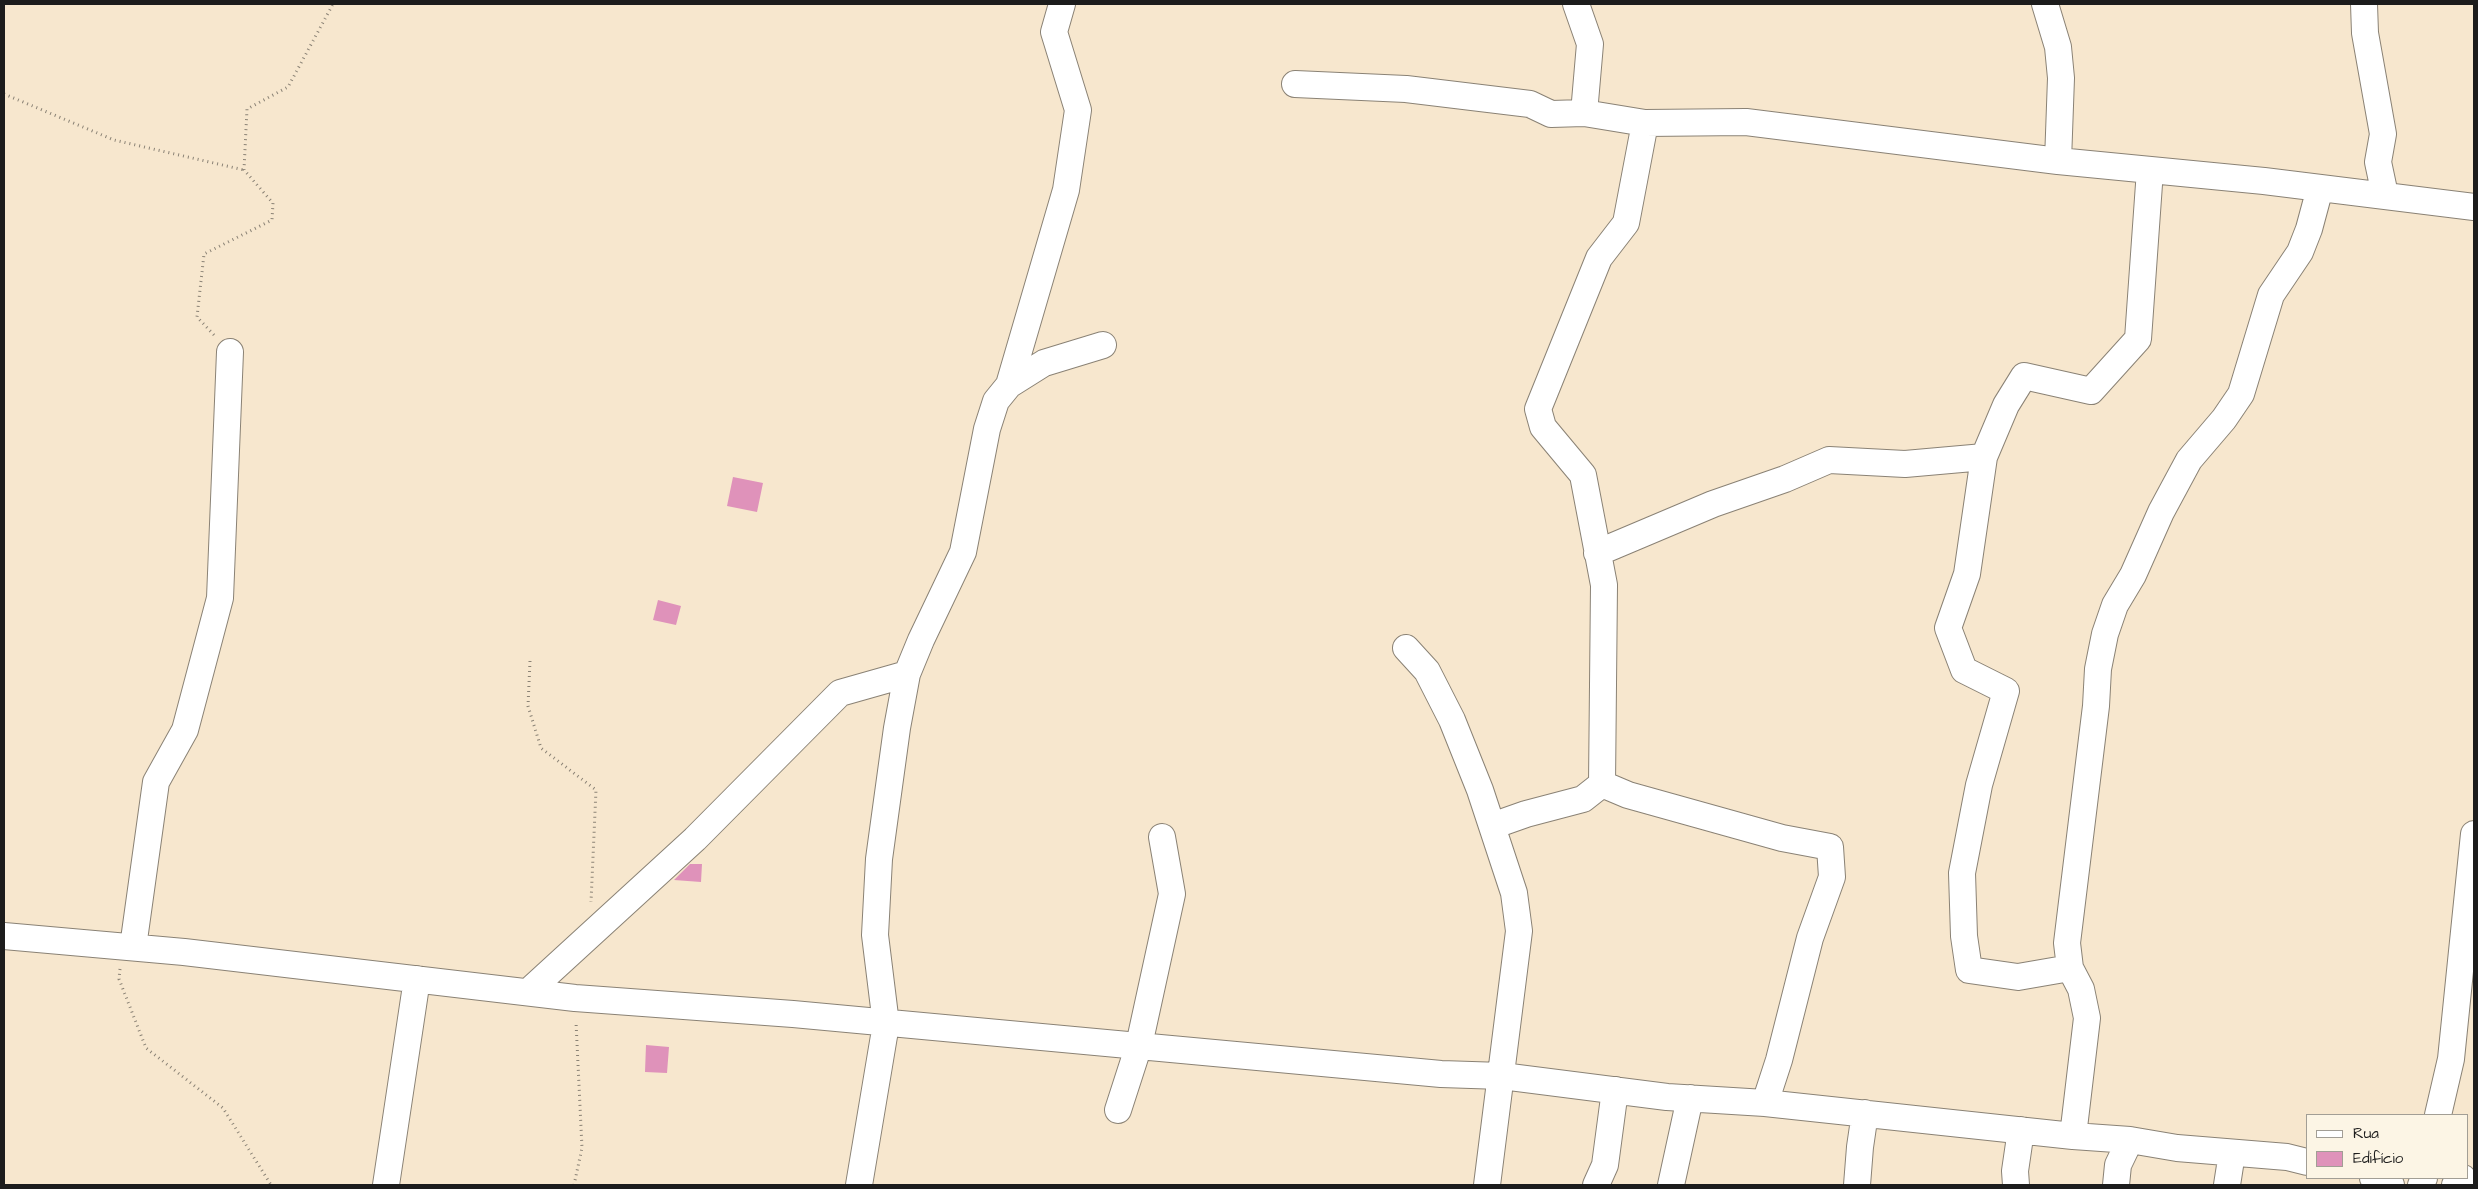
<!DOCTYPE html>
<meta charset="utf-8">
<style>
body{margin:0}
#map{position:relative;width:2478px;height:1189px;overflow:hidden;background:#f7e7ce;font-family:"Architects Daughter",sans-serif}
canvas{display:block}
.frame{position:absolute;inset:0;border:5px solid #1c1c1c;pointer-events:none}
.legend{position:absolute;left:2306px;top:1114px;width:162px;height:65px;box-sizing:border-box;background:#fcf5e5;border:1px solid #a29e95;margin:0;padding:6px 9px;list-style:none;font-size:15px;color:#1c1c1c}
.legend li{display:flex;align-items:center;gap:10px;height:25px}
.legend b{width:25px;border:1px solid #a29e95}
</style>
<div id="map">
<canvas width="2478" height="1189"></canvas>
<div class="frame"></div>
<ul class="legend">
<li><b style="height:6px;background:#fff"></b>Rua</li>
<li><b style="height:14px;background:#df92ba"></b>Edifício</li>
</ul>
</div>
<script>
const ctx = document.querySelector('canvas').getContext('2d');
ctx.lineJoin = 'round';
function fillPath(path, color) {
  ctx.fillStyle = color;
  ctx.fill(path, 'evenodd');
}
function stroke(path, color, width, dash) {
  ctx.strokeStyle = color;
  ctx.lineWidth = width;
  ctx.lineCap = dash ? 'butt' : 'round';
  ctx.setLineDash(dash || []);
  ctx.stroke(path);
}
const building = new Path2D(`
 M733 477 763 483 757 512 727 506Z
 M658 600 681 606 676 625 653 620Z
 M690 864H702L701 882 674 880Z
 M646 1045 669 1047 667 1073 645 1072Z`);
const path = new Path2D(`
 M4 94 114 140 244 170
 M214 335 197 317 204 254 272 220 273 203 244 170 247 109 288 87 333 4
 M530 661 528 706 541 748 596 790 591 902
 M120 969 119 979 146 1048 223 1108 271 1185
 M574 1185 582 1148 576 1022`);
const minor = new Path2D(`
 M1576 4 1590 44 1584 113
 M2045 4 2058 47 2061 78 2058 161
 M2364 4 2365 33 2383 134 2378 162 2385 195
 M1295 84 1406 89 1530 104 1551 114 1584 113 1645 123 1746 122 2058 161 2264 181 2474 207
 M1009 385 1066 190 1078 110 1054 32 1062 4
 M1984 457 1967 574 1948 628 1964 670 2006 691 1979 785 1962 873 1964 936 1969 970 2018 977 2070 968
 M1597 553 1713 504 1785 479 1829 460 1905 464 1984 457 2006 405 2024 376 2091 391 2138 339 2150 170
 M1406 648 1427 671 1452 720 1480 790 1514 893 1519 931 1487 1185
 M1602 784 1628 795 1782 838 1830 847 1832 877 1810 938 1779 1060 1765 1103
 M1492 826 1526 814 1583 799 1602 784 1604 585 1583 475 1543 427 1538 409 1599 258 1626 223 1645 123
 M4 936 184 952 575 998 793 1014 1441 1074 1502 1076 1667 1097 1765 1103 2073 1136 2130 1140 2177 1148 2287 1157 2307 1162
 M133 947 156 782 185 730 220 598 230 352
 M529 991 695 839 840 693 907 674
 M1118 1110 1139 1045 1172 894 1162 837
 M2438 1115 2451 1059 2474 834
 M2073 1136 2087 1018 2081 989 2070 968 2067 943 2096 706 2098 669 2105 634 2115 605 2133 575 2161 512 2189 460 2224 419 2241 394 2271 295 2300 252 2309 229 2320 188
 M2373 1178 2391 1185
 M386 1185 417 979
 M859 1185 886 1024 875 935 879 859 897 728 907 674 921 640 963 552 987 429 996 401 1009 385 1044 363 1103 345
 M1596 1185 1605 1165 1615 1090
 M1671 1185 1690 1098
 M1857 1185 1860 1147 1865 1113
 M2016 1185 2015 1171 2021 1130
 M2116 1185 2118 1165 2130 1140
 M2227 1185 2232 1153
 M2421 1185 2424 1178
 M2455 1185 2463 1178`);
fillPath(building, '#df92ba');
stroke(minor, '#8a8275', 28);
stroke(path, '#8a8275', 3, [1, 4]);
stroke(minor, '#fff', 26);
</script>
